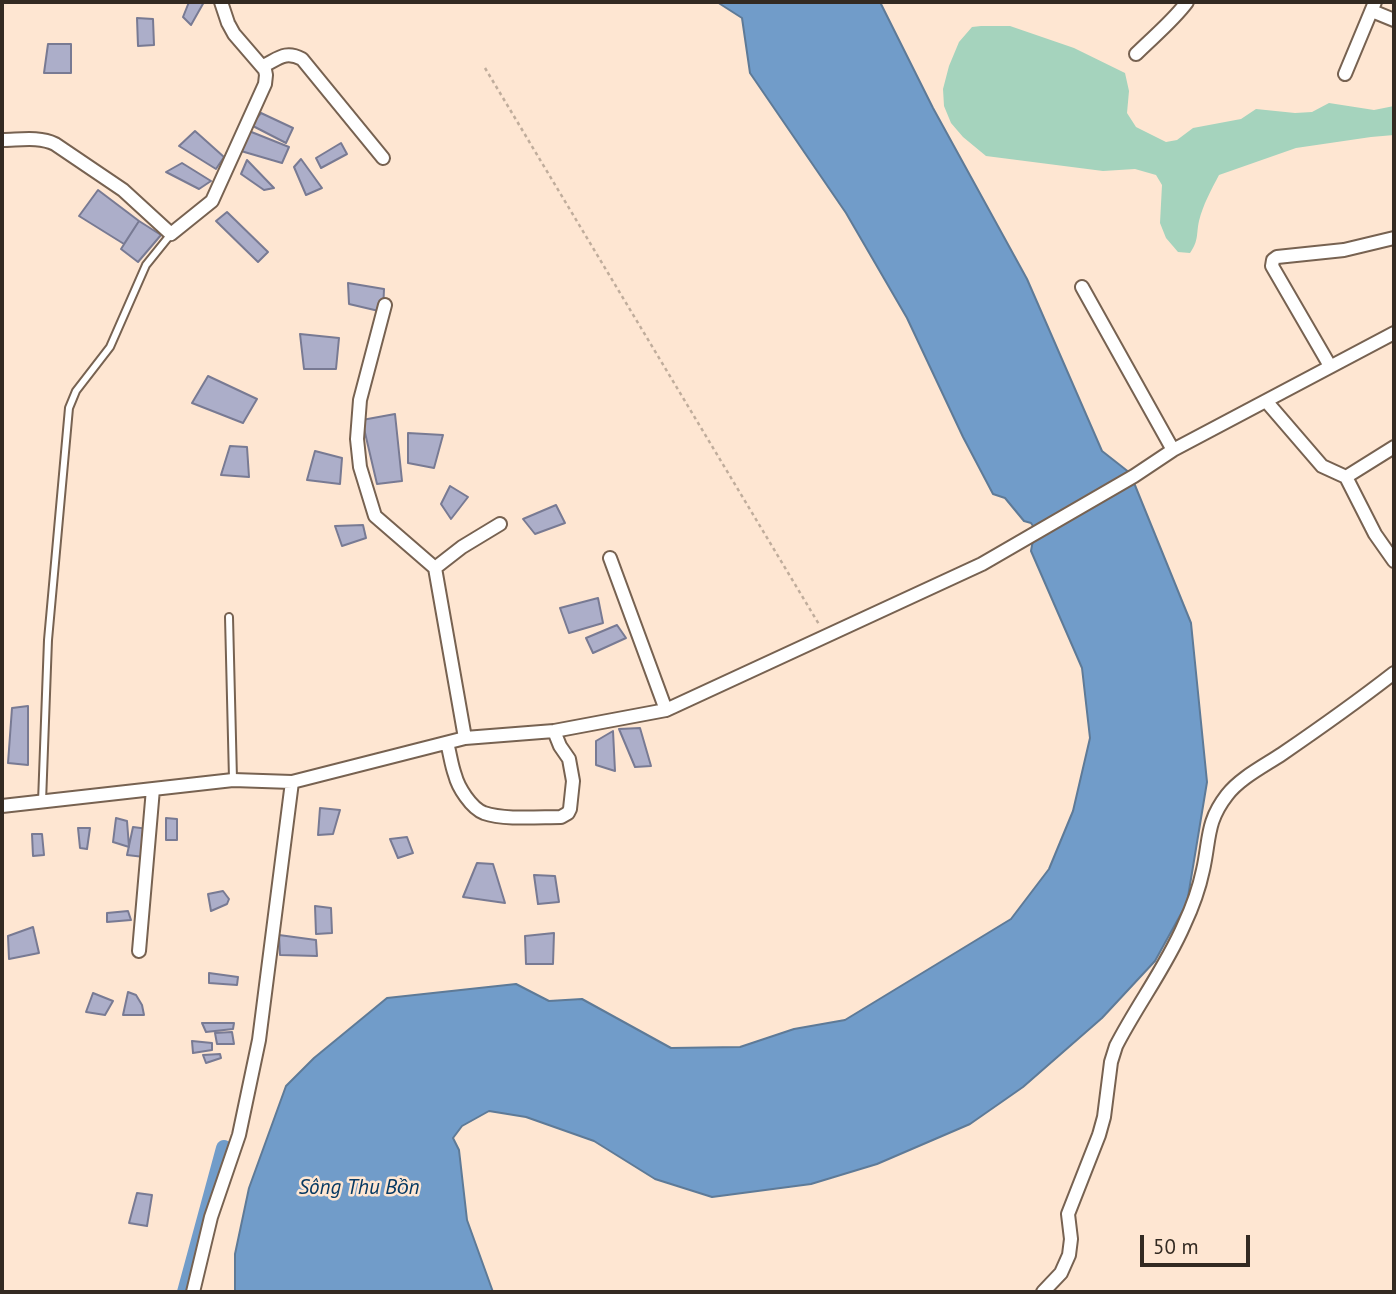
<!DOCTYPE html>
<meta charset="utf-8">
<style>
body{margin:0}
#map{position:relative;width:1396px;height:1294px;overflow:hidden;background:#fee6d2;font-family:"PT Sans",sans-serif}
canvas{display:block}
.frame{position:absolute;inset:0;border:4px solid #332a22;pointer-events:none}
.scale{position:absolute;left:1140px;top:1235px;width:110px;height:32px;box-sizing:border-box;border:4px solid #332a22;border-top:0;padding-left:9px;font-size:21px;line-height:24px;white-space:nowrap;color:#332a22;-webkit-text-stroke:5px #fee6d2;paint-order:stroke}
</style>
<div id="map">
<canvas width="1396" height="1294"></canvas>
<div class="frame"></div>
<div class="scale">50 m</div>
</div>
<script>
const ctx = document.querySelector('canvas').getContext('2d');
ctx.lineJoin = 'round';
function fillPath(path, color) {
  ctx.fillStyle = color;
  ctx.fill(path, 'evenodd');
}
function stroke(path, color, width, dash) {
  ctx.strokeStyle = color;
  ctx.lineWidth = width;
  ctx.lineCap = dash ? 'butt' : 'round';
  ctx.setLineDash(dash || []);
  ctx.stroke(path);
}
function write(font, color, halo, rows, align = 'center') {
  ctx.font = font + ' "PT Sans",sans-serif';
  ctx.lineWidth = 5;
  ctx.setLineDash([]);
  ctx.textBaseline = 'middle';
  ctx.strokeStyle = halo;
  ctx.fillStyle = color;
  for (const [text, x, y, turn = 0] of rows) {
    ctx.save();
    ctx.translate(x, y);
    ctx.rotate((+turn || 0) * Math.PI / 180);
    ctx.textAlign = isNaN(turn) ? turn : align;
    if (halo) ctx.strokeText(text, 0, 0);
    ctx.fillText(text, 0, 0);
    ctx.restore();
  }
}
const green = new Path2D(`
 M981 26H1010L1074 48 1125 73 1129 91 1127 113 1136 127 1166 142 1177 140 1193 128 1241 119 1256 109 1295 113 1312 112 1329 103 1374 110 1394 106V135L1371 137 1296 148 1219 175C1211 190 1203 205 1199 221 1196 235 1199 240 1190 253L1178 252 1166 238 1160 223 1162 185 1156 175 1135 169 1103 171 986 156 963 137 951 123 944 106 943 89 949 66 959 42 972 27Z`);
const water = new Path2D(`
 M717 2H880L933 108 1027 279 1102 451 1130 473 1191 623 1207 782 1187 903 1155 961 1102 1018 1023 1087 970 1124 877 1164 811 1184 712 1197 655 1179 594 1141 526 1117 489 1111 462 1126 453 1138 459 1150 467 1220 493 1292H235V1254L249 1188 286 1086 314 1058 387 998 516 984 549 1001 582 999 671 1048 740 1047 794 1029 845 1020 1011 919 1049 869 1073 811 1090 738 1082 668 1031 551 1035 529 1031 523 1024 521 1005 498 993 494 963 437 907 318 846 213 750 73 742 18Z`);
const canal = new Path2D(`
 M185 1292 224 1148`);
const building = new Path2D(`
 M189 2H204L191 25 183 17Z
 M137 18 153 19 154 45 138 46Z
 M48 44H71V73H44Z
 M261 113 293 128 286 143 251 125Z
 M244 129 289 147 282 163 241 151Z
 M195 131 224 157 216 169 179 146Z
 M341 143 347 154 321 168 316 158Z
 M301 159 322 188 306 195 294 167Z
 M247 160 274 188 264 190 241 174Z
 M182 163 211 181 199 189 166 172Z
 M98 190 139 221 124 244 79 216Z
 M227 212 268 252 258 262 216 221Z
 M139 221 161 235 138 262 121 249Z
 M348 283 384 289 383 312 349 304Z
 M300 334 339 338 336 369H304Z
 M208 376 257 399 243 423 192 403Z
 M395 414 402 481 377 484 362 420Z
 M408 433 443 435 434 468 408 463Z
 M230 446 247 447 249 477 221 475Z
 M315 451 342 458 340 484 307 480Z
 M450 486 468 497 451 519 441 504Z
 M556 505 565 523 535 534 523 519Z
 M363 525 366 538 342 546 335 526Z
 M598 598 603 623 569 633 560 608Z
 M617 625 626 638 593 653 586 638Z
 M28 706V765L8 763 12 708Z
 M640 728 651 766 635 767 619 729Z
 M613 731 615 771 596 765V741Z
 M320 808 340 810 333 834 318 835Z
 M116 818 127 821 129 847 113 842Z
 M166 818 177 819V840H166Z
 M133 827 148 829 144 857 127 855Z
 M78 828H90L87 849 80 848Z
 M32 834H42L44 855 33 856Z
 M407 837 413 853 398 858 390 839Z
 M477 863 493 864 505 903 463 897Z
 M534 875 555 876 559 902 538 904Z
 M223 891 229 899 227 904 211 911 208 894Z
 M315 906 331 908 332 933 316 934Z
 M128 911 131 920 107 922V913Z
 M33 927 39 953 9 959 8 936Z
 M554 933 553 964H526L525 936Z
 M279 935 316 940 317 956 280 955Z
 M209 973 238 977 237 985 209 983Z
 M128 992 136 995 142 1005 144 1015H123Z
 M93 993 113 1001 105 1015 86 1012Z
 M202 1023H234L233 1029 206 1032Z
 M232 1032 234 1044H217L215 1033Z
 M192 1041 212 1043V1050L193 1053Z
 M220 1054 221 1058 206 1063 203 1055Z
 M137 1193 152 1195 147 1226 129 1223Z`);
const path = new Path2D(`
 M485 68 820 626`);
const service = new Path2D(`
 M229 617 233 779
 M42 802 48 640 69 408 76 391 110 347 146 265 171 234`);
const minor = new Path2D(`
 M1372 11 1394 20
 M1136 54C1153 37 1173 21 1187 2
 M263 66C278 59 285 50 302 59L383 158
 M1345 74 1375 2
 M2 140C19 140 39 136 55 144L123 190 171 234 212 201 265 84 266 75 265 70 234 34 228 23 221 2
 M1082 287 1173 450
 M385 305 360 400 357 439 360 467 375 516 435 568 465 738
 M1330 366 1272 266 1273 260 1277 257 1344 250 1394 238
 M1266 401 1322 466 1346 477 1375 534 1394 561
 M1346 477 1394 447
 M610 558 666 710
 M435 568 462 547 500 524
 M447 743C450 753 451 764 455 775 458 787 471 808 484 813 504 820 539 817 561 817L568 813 570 809 573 781 569 759 560 746 554 731
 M2 806 233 780 292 782 465 738 554 731 666 710 982 564 1134 476 1173 450 1394 333
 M139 951 153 789
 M193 1292 211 1217 239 1135 259 1040 292 782
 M1043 1292 1061 1273 1069 1255 1071 1239 1068 1214 1099 1135 1104 1117 1111 1062 1116 1046C1137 1005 1166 967 1184 925 1192 908 1199 889 1203 870 1210 839 1206 822 1227 795 1240 778 1264 766 1282 754 1320 728 1358 701 1394 673`);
const waterNames = [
 ["Sông Thu Bồn",359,1188]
];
fillPath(green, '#a5d3bd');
fillPath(water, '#719cc9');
stroke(water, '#5e7a97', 2);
stroke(canal, '#719cc9', 16);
fillPath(building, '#acaec9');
stroke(building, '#787a93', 2);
stroke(service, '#776251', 10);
stroke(minor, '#776251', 16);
stroke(path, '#c0ad9c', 2.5, [3.5, 3.5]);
stroke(service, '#fff', 6);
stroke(minor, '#fff', 12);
write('italic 21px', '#063963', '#fee6d2', waterNames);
</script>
